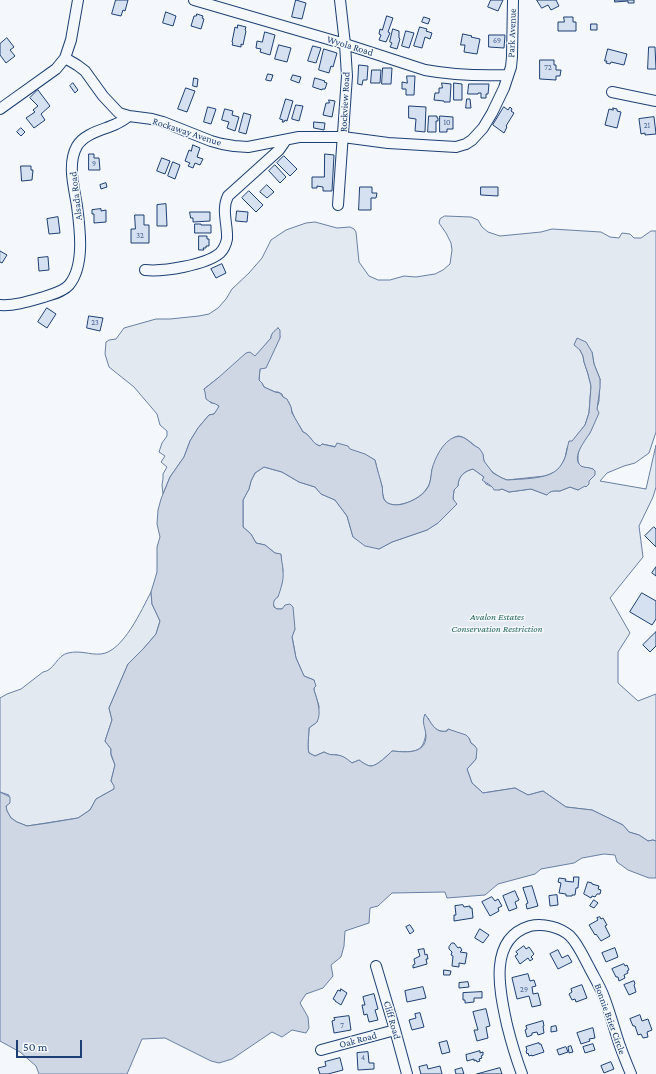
<!DOCTYPE html>
<style>
body{margin:0}
#map{position:relative;width:656px;height:1074px;overflow:hidden;background:#f4f7fb;font-family:"Crimson Pro",serif}
canvas{display:block}
.scale{position:absolute;left:16px;top:1040px;width:66px;height:18px;box-sizing:border-box;border:2px solid #1d3f73;border-top:0;padding-left:5px;font-size:12px;line-height:14px;white-space:nowrap;color:#1d3f73;-webkit-text-stroke:3px #f4f7fb;paint-order:stroke}
</style>
<div id="map">
<canvas width="656" height="1074"></canvas>
<div class="scale">50 m</div>
</div>
<script>
const ctx = document.querySelector('canvas').getContext('2d');
ctx.lineJoin = 'round';
function fillPath(path, color) {
  ctx.fillStyle = color;
  ctx.fill(path, 'evenodd');
}
function stroke(path, color, width, dash) {
  ctx.strokeStyle = color;
  ctx.lineWidth = width;
  ctx.lineCap = dash ? 'butt' : 'round';
  ctx.setLineDash(dash || []);
  ctx.stroke(path);
}
function write(font, color, halo, rows, align = 'center') {
  ctx.font = font + ' "Crimson Pro",serif';
  ctx.lineWidth = 3;
  ctx.setLineDash([]);
  ctx.textBaseline = 'middle';
  ctx.strokeStyle = halo;
  ctx.fillStyle = color;
  for (const [text, x, y, turn = 0] of rows) {
    ctx.save();
    ctx.translate(x, y);
    ctx.rotate((+turn || 0) * Math.PI / 180);
    ctx.textAlign = isNaN(turn) ? turn : align;
    if (halo) ctx.strokeText(text, 0, 0);
    ctx.fillText(text, 0, 0);
    ctx.restore();
  }
}
const green = new Path2D(`
 M445 216 471 217 478 220 482 227 488 232 500 236 541 232 552 229 601 232 610 237 619 238 622 233 630 234 634 238H641L651 231H656V432L649 453 635 463 624 466 607 473 600 481 646 489 656 445V487L653 497 639 526 643 557 610 598 630 633 618 652V683L638 701 656 694V841L653 840 648 841 639 835 629 832 623 825 592 810 566 807 543 791 528 795 515 788 483 793 472 783 467 769 476 759 475 746 471 743 469 738 448 729 447 731C437 733 432 726 428 718 424 749 425 754 392 751 388 755 377 766 371 766 367 766 362 762 359 760L352 763C347 760 344 756 337 755 330 754 332 756 324 752L315 756 309 753C307 748 309 735 309 728L317 722 319 706 314 690V680L304 676 296 658 292 636 295 629 282 609H277L274 607 273 602 276 598 283 570 281 563V555L275 553 265 545 256 543 251 534 243 527V500L249 489 251 481 255 473 264 467 282 472 299 482 315 487 321 494 335 500 347 516 353 537 379 549 392 542 427 530 438 523 456 504 453 499 454 490 458 486C458 476 465 471 473 469L484 477 483 479 486 484 499 490 502 489 509 492 531 489 547 495C551 490 554 491 560 491 563 490 567 488 570 487L578 490 589 481 595 471 593 469 582 467 579 464 578 461V455L579 450 583 442 590 433 599 401 600 379 594 364 592 352 580 350 583 356 584 362 588 374 591 386 589 413 585 425 567 448 565 458 561 466 555 472 545 476 507 480C498 477 488 470 484 461 483 459 484 457 483 455 480 449 466 437 459 436 455 436 452 439 449 442 440 449 435 460 432 470 431 476 431 483 427 488 422 496 412 502 402 504 394 506 384 505 383 495 382 492 383 489 382 486 379 477 377 469 375 460 358 450 341 448 322 444L320 446C311 443 311 435 303 432 300 426 295 420 293 414 290 407 291 402 283 397L282 394 278 392H275L264 387 262 383 259 380 260 369 280 337 278 329C274 331 271 334 271 338L255 357 218 378 204 389 211 403H215L219 406V408L214 414 209 415 198 428 190 441 184 457 170 477 163 494 162 485 163 479V474L167 467 161 462 165 456 159 452 162 443 167 436V431L160 425 157 414 134 387 109 367 105 354 106 342 109 340 116 339 124 328 156 319H170L199 316 209 314 218 308 226 299 232 289 249 273 262 258 271 240 286 230 306 223 315 222 337 228 350 227 354 229 356 232 359 262 369 276 378 280H390L404 276 416 277 435 274 443 270 450 264 452 250 451 243 446 233 439 223 440 219Z
 M151 592 152 604 160 621 156 634 144 648 128 664 109 708 112 720 105 741 111 749V755L115 765 111 781 115 786 114 789 96 799 90 810 78 818 27 826 17 822 11 818 7 811 6 808 9 795 0 792V698L7 694 21 689 43 672C54 671 57 655 68 653 81 650 89 655 101 654 123 652 142 609 151 592Z`);
const water = new Path2D(`
 M278 328 280 330V338L266 368 260 369 259 380 262 383 264 387 275 392 280 393 283 397 287 399 291 407 292 413 303 432C311 435 312 444 320 446L322 444 335 447 337 443 348 446 350 449 365 454 375 460C377 469 380 478 382 486 383 490 382 492 383 496 384 505 395 506 403 504 413 501 425 495 429 485 431 480 431 474 432 469 435 458 443 441 455 437 466 434 470 445 479 448L483 454 484 461 493 473 502 478 507 480C520 479 544 479 554 472 559 469 562 464 564 460 567 454 567 447 569 441H572L585 425 589 413 591 386 588 374 584 362 583 356 580 350 574 345 577 338 586 342 592 352 594 364 600 379V388L597 409 599 413C596 419 594 425 591 431 587 439 570 457 581 466 584 468 589 467 593 469L595 471V475L589 481V484L586 487 585 486 578 490 570 487C567 488 563 490 560 491 554 491 551 490 547 495L531 489 509 492 502 489 499 490H494C492 485 486 483 482 480L483 479 484 477 473 469C465 471 458 476 458 486L454 490 453 499 457 504 438 523 427 530 392 542 379 549 365 546 353 537 347 516 335 500 321 494 315 487 299 482 282 472 264 467 255 473 251 481 249 489 243 500V527L251 534 256 543 265 545 275 553 281 554C281 560 283 565 283 571 284 580 281 588 278 597 274 599 273 602 274 607L277 609H282L285 605 290 604 293 607 295 629 292 637 296 658 304 676 314 680 316 686 314 688V690C317 700 322 712 317 722 315 724 311 726 309 728 309 735 307 748 309 753L315 756 324 752C332 756 330 754 337 755 344 756 347 759 352 763L359 760C362 762 367 766 371 766 377 766 388 755 392 751 404 752 425 755 426 737 426 728 421 723 425 714 431 722 435 734 447 731L448 729 466 735 469 738 471 743 475 746 477 749 476 759 467 769 472 783 483 793 515 788 528 795 543 791 566 807 592 810 623 825 629 832 639 835 648 841 653 840 656 841V878H649L628 870 617 862 615 855 604 854 582 858 574 863 541 869 535 874 498 884 485 895 447 898 445 892 392 893 378 906 370 908 369 923 345 931 344 946 341 957 331 965 333 976 323 988 306 994 300 1003 308 1017 309 1028 306 1033 292 1030 282 1037 272 1032 232 1059 219 1063 211 1061 165 1038 142 1039 127 1074H39L36 1066 20 1052 0 1041V792L10 797V803L6 806 7 811 11 818 17 822 27 826 48 823 78 818 90 810 96 799 114 789V786L111 781 115 765 111 754V749L105 741 112 720 109 708 128 664 144 648 156 634 160 621 152 604 151 592 157 572V547L160 537 157 524 158 510 161 499 170 477 184 457 190 441 198 428 209 415 214 414 218 408 219 406C215 403 210 403 206 399L205 392 204 389 218 378 246 353 250 352 255 356 271 338C271 334 274 331 278 328Z`);
const building = new Path2D(`
 M116 0H128L125 11 123 10 121 16 112 14Z
 M296 0 306 3 302 19 292 17Z
 M491 0H503L498 11 488 7Z
 M537 0H556L559 6 551 10 548 5 542 8Z
 M615 0H634V3H628V1L615 2Z
 M166 12 176 16 173 26 163 23Z
 M197 14 203 16 202 18 204 19 201 29 191 26 194 16H196Z
 M387 16 393 18 388 32 390 33 386 42 379 40 381 35 379 34 380 29 382 30Z
 M424 17 430 19 428 24 422 22Z
 M564 17H573V22H576V31H558V22H564Z
 M591 24H597V30H591Z
 M238 25 246 27 245 30 246 31 243 45 241 44V47L232 45 233 43 232 42 235 27 237 28Z
 M420 27 427 29 426 31 432 33 430 39 425 37 422 48 414 46Z
 M393 29 399 31V38L400 39 397 49 390 47 392 43 390 42Z
 M406 31 414 33 409 48 402 46Z
 M265 32 275 35 270 55 260 52 261 49 256 48 257 41 262 42Z
 M463 34 472 36 471 37 480 39 477 54 464 52 465 45H461Z
 M489 35H505L504 48 489 47Z
 M7 38 14 47 10 50 15 56 6 63 0 55V44Z
 M279 45 291 48 287 62 275 59Z
 M313 46 321 48 316 63 308 61Z
 M649 47H655L656 69H648Z
 M324 49 337 53 333 67 331 66 329 73 319 70Z
 M608 49 627 54 624 65 611 62 610 64 606 63 607 61H605Z
 M540 60H554V65H556V70H561L560 76H556V80L540 79Z
 M359 65 368 66 367 80H363L362 85 358 84Z
 M383 68H392L391 84H382Z
 M372 70H381L380 83H371Z
 M268 74 273 75 271 81 266 80Z
 M293 75 301 77 299 83 291 80Z
 M407 76H415L414 95H406V89H402V82L407 83Z
 M194 78 198 79 197 87 193 86Z
 M315 78 325 81 324 82 327 83 325 89H322V90L313 87Z
 M73 83 78 90 75 93 70 86Z
 M442 83 451 84 450 102H444V101L434 100 435 93H439V88H442Z
 M454 83 462 84V100H454Z
 M469 84H489L488 94H486V98H481V93H478V94H468Z
 M186 88 195 91 187 112 178 109Z
 M38 90 50 106 41 114 45 120 34 128 26 118 35 112 33 110 38 106 30 98Z
 M286 99 293 101 287 121 285 120 284 122H282L283 120 280 119Z
 M467 99H470L471 108H466Z
 M329 100 335 101 332 117 323 115 326 103H329Z
 M296 105 303 106 299 121 292 119Z
 M409 106 426 107 425 132 415 131 416 119 409 118Z
 M208 107 216 109 211 124 204 122Z
 M504 107 508 110 510 107 512 109 511 111 514 113 506 126 507 127 504 133 493 125Z
 M613 108 617 109V111L621 112 617 128 605 125 609 109 613 110Z
 M225 109 233 111 232 115 239 117 235 131 227 128 229 122 222 120Z
 M244 113 251 115 246 134 239 132Z
 M429 116H437V118H438V121H436V132H428Z
 M440 116 453 117V129H447V132H440Z
 M654 117 656 134 645 135V133L641 134 639 119Z
 M314 122 325 123 324 130 314 128Z
 M21 128 25 132 21 136 17 132Z
 M193 145 200 148 197 157 203 159 200 165 195 163 193 168 188 166 190 163 185 161 189 150 191 151Z
 M89 154H94V158H99L100 170H89Z
 M325 154 334 155 332 191H323V187L317 186V188H312V177H324Z
 M284 156 297 169 290 176 277 163Z
 M162 158 170 161 165 174 157 171Z
 M173 162 180 165 175 179 168 176Z
 M275 165 286 177 280 183 269 171Z
 M21 166H31V170H33L32 180 22 181Z
 M106 183 107 187 101 189 100 185Z
 M267 185 274 192 267 198 260 192Z
 M360 187H372V193H377L376 198H371V210H359Z
 M481 187H498V196L481 195Z
 M249 191 263 205 256 212 242 198Z
 M166 204 167 226H157V205Z
 M101 209V211L106 210V222L94 223V214H92V210Z
 M237 211 248 212 247 222 236 221Z
 M190 212H210V221L193 222V218H191Z
 M135 215H144V225H149V243H131V229H135Z
 M58 217 60 233 49 234 47 219Z
 M195 224H201V225H211V233H195Z
 M199 236H207V239H209V246H206V248H203L204 250H199Z
 M0 251 7 255 2 263 0 262Z
 M48 257 49 270 39 271 38 258Z
 M222 264 226 273 216 278 211 269Z
 M47 308 56 314 47 328 38 322Z
 M89 316 103 318 100 331 87 328Z
 M654 527 656 529V547L645 536Z
 M656 567V576L652 573Z
 M642 593 656 601V619L652 625 630 612Z
 M656 632V646L650 652 643 645Z
 M574 877H579L578 888H576L575 895H572V896H566V894L559 893 561 883 558 882 559 878 566 879 565 881 573 882Z
 M588 882 592 883V884L599 886 598 889 601 890 600 894H597L595 897 592 896 591 898 584 894Z
 M532 886 538 906 527 909 526 904 528 903 523 888Z
 M515 891 519 900 515 902 517 908 509 911 503 896Z
 M557 895 558 905 550 906 549 896Z
 M492 897 495 901 498 899 502 906 498 908 499 911 490 916 482 902Z
 M594 900 598 903 594 908 590 906Z
 M463 905 464 907 470 906V908H472L473 918 454 921V915H456L455 906Z
 M600 917 601 919 603 918 607 925 605 926 610 936 601 941 596 934 595 935 589 925 598 920 597 918Z
 M410 925 414 931 410 934 406 927Z
 M480 929 489 935 483 943 475 938Z
 M452 943H454L458 948 460 947 462 950 460 952 467 953 465 964 459 963V967L452 966 453 956 451 955 452 952 449 949V947Z
 M524 946 526 949 529 947 534 954 531 957 533 959 530 961 528 958 520 964 515 956 518 954 516 952Z
 M615 948 618 957 606 962 602 953Z
 M424 949 425 955 427 954 428 959H426L427 964 413 968V965L415 964 414 959 420 956 418 950Z
 M558 950 562 958 568 955 572 962 558 969 550 954Z
 M624 964 625 966 627 965 629 970 627 971 628 973 624 975 625 978 619 981 618 977H616L612 969Z
 M444 970 451 971 450 975H444Z
 M528 974 530 981 534 980 536 986 532 987 533 994 538 993 541 1005 532 1007 529 996 517 999 512 978Z
 M634 981 635 984 634 985 636 992 629 995 624 985Z
 M468 982 469 987 459 988V983Z
 M582 985 587 998 576 1002 575 999 572 1000 569 994 572 992 571 989Z
 M423 987 426 998 407 1002 405 991Z
 M341 989 347 993 341 1005 335 1001V1000L333 999 338 990 340 991Z
 M482 992V998H474V1002L465 1003V1000H463V993Z
 M374 994 378 1009 375 1010 378 1020 369 1022 367 1014 364 1015 362 1005H365L363 997Z
 M486 1009 490 1026 486 1027 488 1038 477 1041 474 1030H478L473 1012Z
 M420 1013 424 1027 412 1030 409 1020 416 1018 415 1014Z
 M640 1015 642 1021 648 1019 652 1030 647 1032 648 1037 643 1038 641 1034 638 1035 635 1026H633L630 1019Z
 M349 1016 351 1030 334 1033 332 1021 335 1020 334 1018Z
 M543 1021 544 1026H543L544 1033 538 1035 537 1032 532 1033V1035L527 1037 525 1030 527 1029 526 1026Z
 M556 1026 557 1031 551 1032V1027Z
 M593 1028 595 1038 589 1039 590 1041 581 1044 577 1033Z
 M447 1041 450 1052 442 1054 439 1043Z
 M539 1043V1044H541L544 1052 532 1056V1055L529 1056 528 1053 527 1054 526 1051 527 1050 526 1047Z
 M593 1044 595 1050 585 1053 583 1047Z
 M571 1046 573 1052 569 1053 568 1047Z
 M566 1047 568 1052 559 1055 557 1050Z
 M480 1051V1053L483 1052V1055L481 1056 482 1058 479 1059 480 1061 477 1062 476 1060 474 1061V1059L467 1061 466 1055Z
 M368 1052 369 1063H374V1069L358 1070 357 1053Z
 M340 1058 343 1070 328 1074H320L318 1068 326 1066 325 1062Z
 M611 1062 614 1069 604 1073 601 1066Z
 M427 1065 428 1069 440 1066 442 1074H421L419 1067Z
 M462 1068 464 1074H456L455 1070Z
 M500 1068 502 1074H477Z`);
const minor = new Path2D(`
 M194 0 345 44 425 70C452 75 480 76 508 75
 M65 58 71 40 78 0
 M612 92 656 101
 M0 109 56 69 65 58 77 65 85 71 103 96 119 113 129 116 152 119 163 122 211 141 222 144 234 146 248 147 299 137H343L388 143 456 147 466 144 472 140 483 128 492 113 504 88 511 67 512 57 513 0
 M338 205 347 76 345 44 340 0
 M145 270C163 272 206 265 220 253 223 250 226 244 227 239 228 225 221 210 228 196L279 150 286 140
 M0 305C15 306 30 301 44 297 52 294 63 292 69 285 85 266 80 229 77 206 74 187 67 164 77 146 85 133 103 130 116 124 121 122 125 119 129 116
 M376 966 395 1030 407 1074
 M321 1050 395 1030
 M522 1074C516 1058 511 1041 507 1025 500 993 487 939 530 926 543 923 560 927 570 936 578 944 583 956 589 967 594 977 600 986 604 997 609 1010 613 1024 617 1037 621 1050 626 1062 631 1074`);
const numberNames = [
 ["69",497,41],
 ["72",548,68],
 ["10",447,123],
 ["21",647,126],
 ["9",94,164],
 ["32",140,236],
 ["23",95,323],
 ["29",524,990],
 ["7",342,1026],
 ["4",363,1058]
];
const streetNames = [
 ["Park Avenue",512,33,-88],
 ["Wyola Road",350,46,17],
 ["Rockview Road",345,102,-87],
 ["Rockaway Avenue",187,132,18],
 ["Alsada Road",76,196,-97],
 ["Bonnie Brier Circle",610,1019,70],
 ["Cliff Road",392,1020,74],
 ["Oak Road",358,1040,-15]
];
const parkNames = [
 ["Avalon Estates",497,617],
 ["Conservation Restriction",497,629]
];
fillPath(green, '#e3e9f0');
stroke(green, '#687fa3', 1);
fillPath(water, '#cfd7e4');
stroke(water, '#687fa3', 1);
fillPath(building, '#d5e0f0');
stroke(building, '#1d3f73', 1);
stroke(minor, '#1d3f73', 12);
stroke(minor, '#f4f7fb', 10);
write('8px', '#4b6792', null, numberNames);
write('10px', '#1d3f73', '#f4f7fb', streetNames);
write('italic 10px', '#2c6c60', '#f4f7fb', parkNames);
</script>
